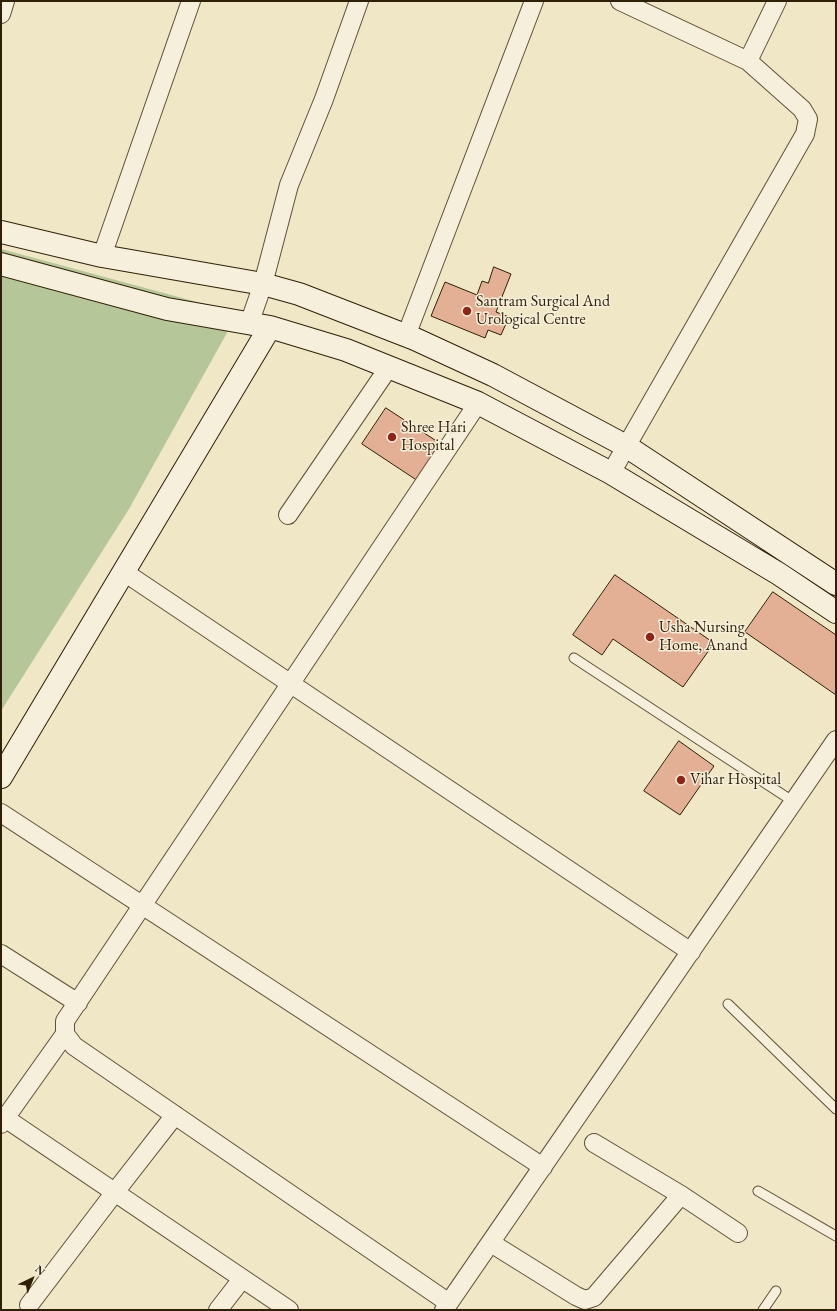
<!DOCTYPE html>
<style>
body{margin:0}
#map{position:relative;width:837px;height:1311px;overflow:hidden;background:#f0e7c7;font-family:"EB Garamond",serif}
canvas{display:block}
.frame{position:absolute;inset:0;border:2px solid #2f1f06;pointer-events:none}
.north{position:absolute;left:12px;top:1259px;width:40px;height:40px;-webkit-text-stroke:3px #f5efdb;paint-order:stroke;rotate:43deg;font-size:11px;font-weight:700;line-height:16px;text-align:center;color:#2f1f06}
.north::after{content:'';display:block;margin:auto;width:14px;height:18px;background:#2f1f06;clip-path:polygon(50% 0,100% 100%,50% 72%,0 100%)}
</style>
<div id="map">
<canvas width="837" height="1311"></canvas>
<div class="frame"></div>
<div class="north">N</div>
</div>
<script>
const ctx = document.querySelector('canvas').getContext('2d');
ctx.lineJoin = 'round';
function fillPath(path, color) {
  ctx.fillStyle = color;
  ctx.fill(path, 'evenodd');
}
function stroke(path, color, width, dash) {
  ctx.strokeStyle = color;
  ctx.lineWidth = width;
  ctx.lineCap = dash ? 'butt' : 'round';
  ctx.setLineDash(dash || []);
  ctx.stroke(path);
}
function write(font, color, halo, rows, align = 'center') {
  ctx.font = font + ' "EB Garamond",serif';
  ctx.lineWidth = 3;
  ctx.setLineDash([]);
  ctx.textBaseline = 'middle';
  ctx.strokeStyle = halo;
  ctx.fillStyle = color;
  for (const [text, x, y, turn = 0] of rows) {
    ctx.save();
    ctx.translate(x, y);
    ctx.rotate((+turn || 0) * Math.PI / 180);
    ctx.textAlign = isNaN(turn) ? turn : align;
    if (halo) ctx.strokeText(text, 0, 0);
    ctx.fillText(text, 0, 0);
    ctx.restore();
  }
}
const green = new Path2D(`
 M1 249 238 313 129 509 1 711Z`);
const building = new Path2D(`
 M494 267 511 274 496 312 509 317 501 335 488 330 485 338 431 316 445 282 477 295 482 281 488 283Z
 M386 408 441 444 418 481 362 444Z
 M615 575 714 643 683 687 613 639 602 655 573 635Z
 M773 592 836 635V695L745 632Z
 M679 741 714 766 680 815 644 791Z`);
const lane = new Path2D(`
 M574 658 794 802
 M728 1004 836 1109
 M758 1191 836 1236
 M763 1310 776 1291`);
const street = new Path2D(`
 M1 14 5 1
 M748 61 777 1
 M102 256 191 1
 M249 324 263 284 289 185 324 99 359 1
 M406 336 534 1
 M611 473 805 134 808 119 802 109 748 61 620 1
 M288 515 389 367
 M124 572 691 952
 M1 813 543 1167
 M1 954 78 1003
 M5 1118 289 1310
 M1 1124 65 1034
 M594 1143 681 1195 738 1233
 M491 1243 576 1296 585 1300 594 1297 681 1195
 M449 1303 74 1046 65 1034V1021L478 403
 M29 1305 115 1192 175 1115
 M218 1310 242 1279
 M444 1310 836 740`);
const secondary = new Path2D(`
 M1 232 102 256 263 284 299 294 415 339 493 375 626 446 836 584
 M1 264 167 309 270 327 346 350 478 403 611 473 779 574 836 612
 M1 777 270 327`);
const markers = [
 [467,311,5,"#8f2418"],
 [392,437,5,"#8f2418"],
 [650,637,5,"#8f2418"],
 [681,780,5,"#8f2418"]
];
const poiNames = [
 ["Santram Surgical And",476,302],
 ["Urological Centre",476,320],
 ["Shree Hari",401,428],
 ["Hospital",401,446],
 ["Usha Nursing",659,628],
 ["Home, Anand",659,646],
 ["Vihar Hospital",690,780]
];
fillPath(green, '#b5c799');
fillPath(building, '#e3b096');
stroke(building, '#2f1f06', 1);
stroke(lane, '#5f5136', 11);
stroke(street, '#5f5136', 20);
stroke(secondary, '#2f1f06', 24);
stroke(lane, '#f5efdb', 9);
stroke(street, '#f5efdb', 18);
stroke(secondary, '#f5efdb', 22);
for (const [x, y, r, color] of markers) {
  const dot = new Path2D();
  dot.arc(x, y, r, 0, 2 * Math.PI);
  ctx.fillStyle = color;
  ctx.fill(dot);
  stroke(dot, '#f5efdb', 1.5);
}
write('16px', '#2f1f06', '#f5efdb', poiNames, 'left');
</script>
